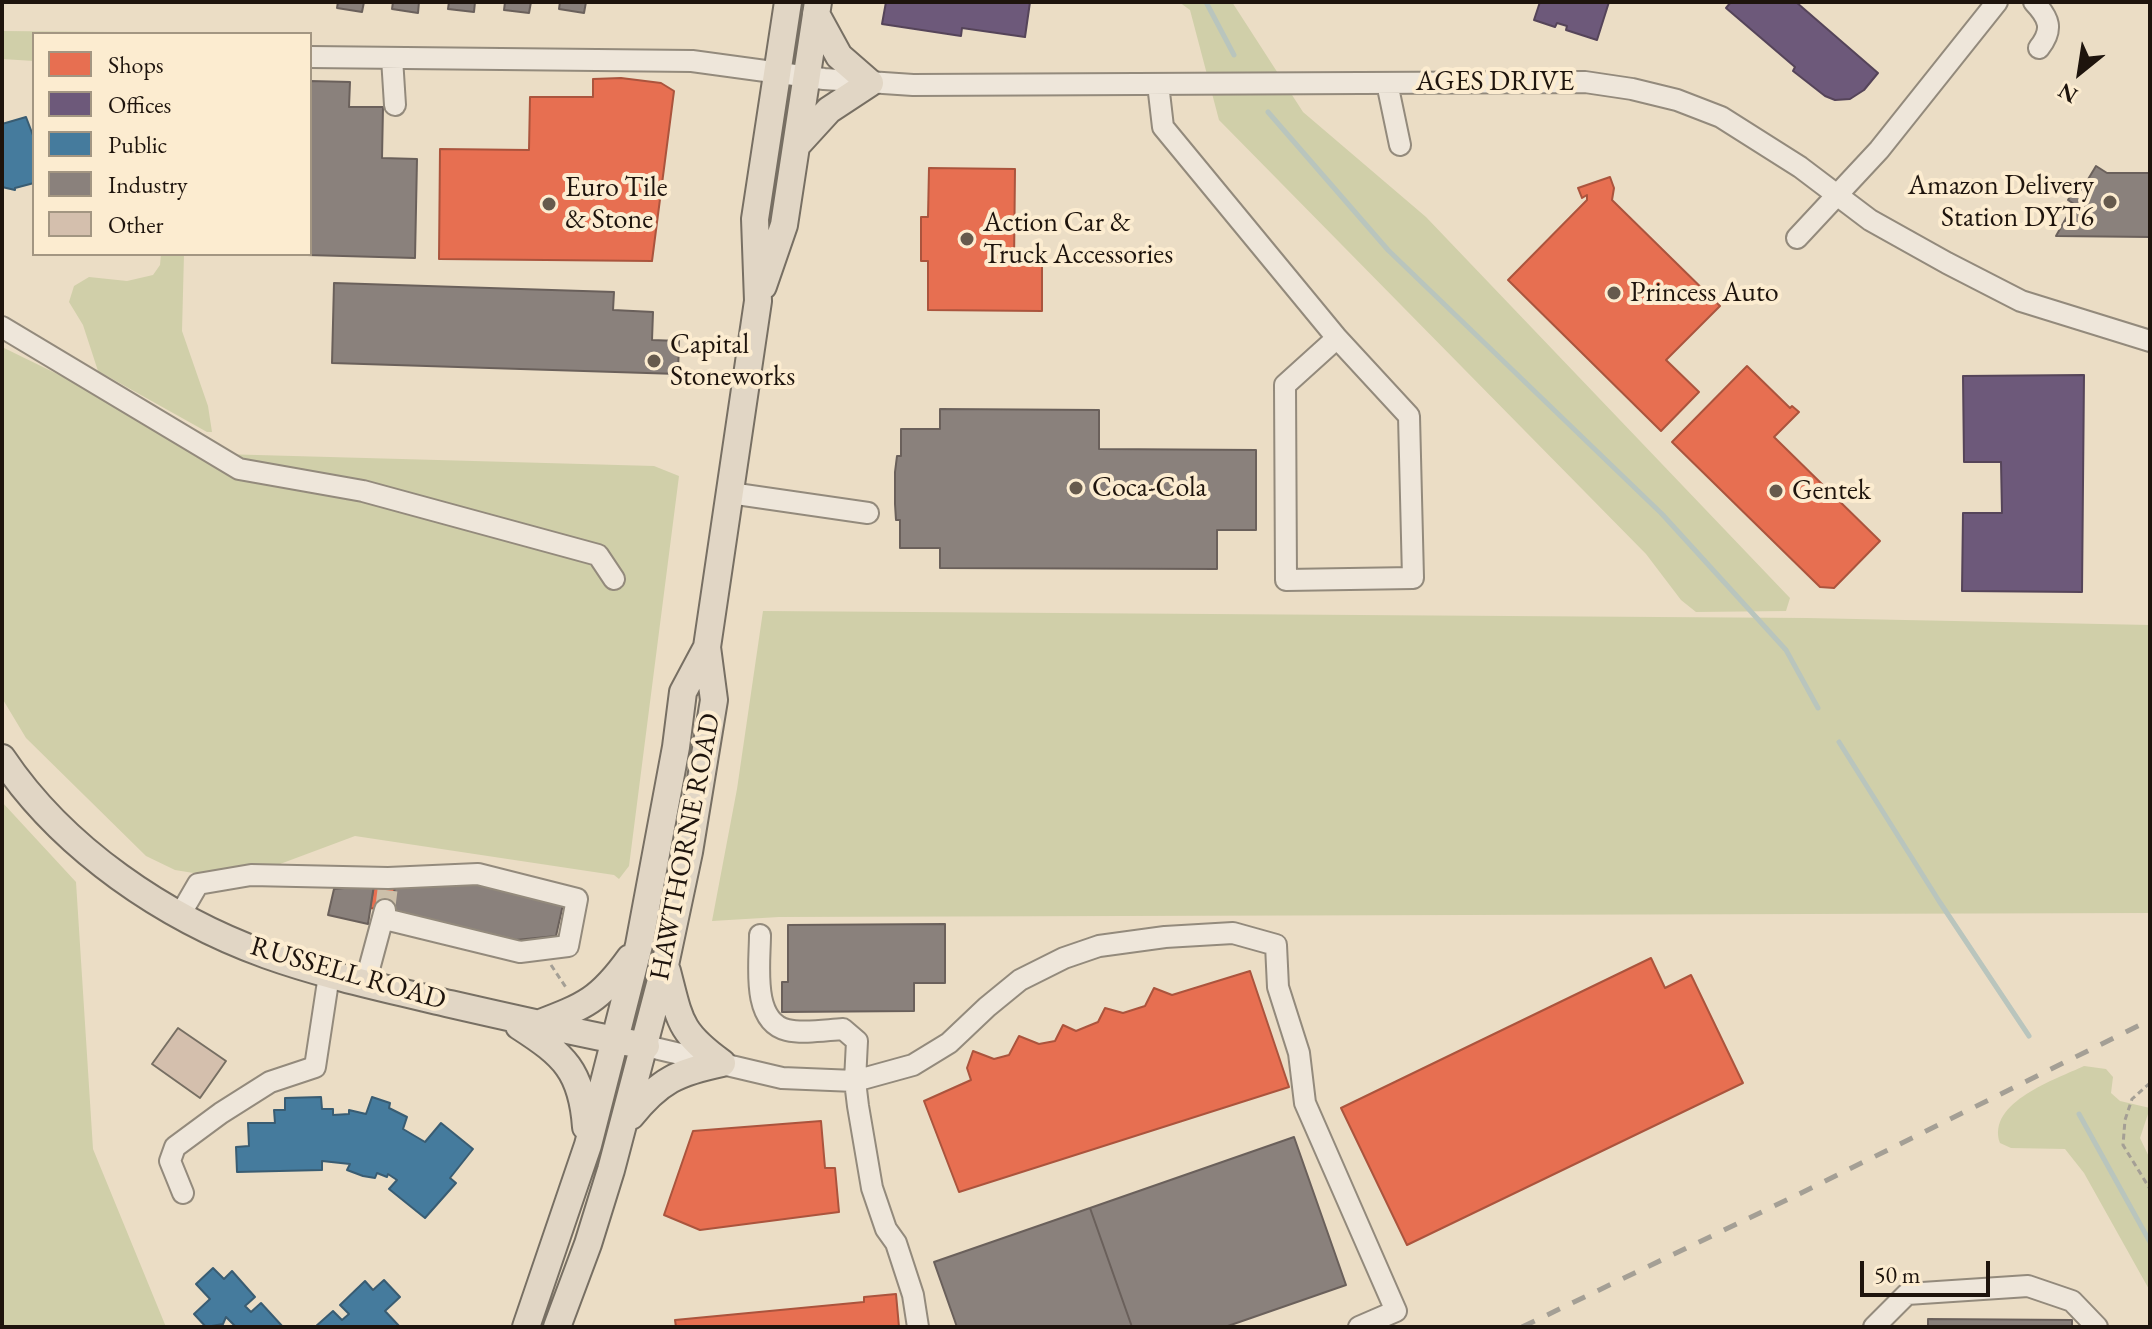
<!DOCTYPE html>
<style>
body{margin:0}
#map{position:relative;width:2152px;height:1329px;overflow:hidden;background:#ebddc5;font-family:"EB Garamond",serif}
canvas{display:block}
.frame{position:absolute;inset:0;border:4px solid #1e140d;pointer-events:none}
.legend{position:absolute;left:32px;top:32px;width:280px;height:224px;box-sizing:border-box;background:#fcecd0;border:2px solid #a39682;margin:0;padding:10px 14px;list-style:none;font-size:24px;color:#1e140d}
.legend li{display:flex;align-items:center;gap:16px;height:40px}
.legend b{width:40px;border:2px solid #a39682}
.north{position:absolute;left:2040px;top:32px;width:80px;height:80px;-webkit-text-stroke:6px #fcecd0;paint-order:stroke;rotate:210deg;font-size:22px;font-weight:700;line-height:32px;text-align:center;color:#1e140d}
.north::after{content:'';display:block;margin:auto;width:28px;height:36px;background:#1e140d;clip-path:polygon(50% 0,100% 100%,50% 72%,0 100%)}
.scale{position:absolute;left:1860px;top:1261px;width:130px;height:36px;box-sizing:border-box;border:4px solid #1e140d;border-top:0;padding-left:10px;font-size:24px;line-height:28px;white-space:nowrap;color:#1e140d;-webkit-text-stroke:6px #fcecd0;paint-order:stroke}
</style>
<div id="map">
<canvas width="2152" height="1329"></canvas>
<div class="frame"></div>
<ul class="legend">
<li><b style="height:22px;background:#e76f51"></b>Shops</li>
<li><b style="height:22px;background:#6d597a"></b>Offices</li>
<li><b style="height:22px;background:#457b9d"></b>Public</li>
<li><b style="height:22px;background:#8a817c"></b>Industry</li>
<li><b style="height:22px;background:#d4bfad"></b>Other</li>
</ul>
<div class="north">N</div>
<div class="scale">50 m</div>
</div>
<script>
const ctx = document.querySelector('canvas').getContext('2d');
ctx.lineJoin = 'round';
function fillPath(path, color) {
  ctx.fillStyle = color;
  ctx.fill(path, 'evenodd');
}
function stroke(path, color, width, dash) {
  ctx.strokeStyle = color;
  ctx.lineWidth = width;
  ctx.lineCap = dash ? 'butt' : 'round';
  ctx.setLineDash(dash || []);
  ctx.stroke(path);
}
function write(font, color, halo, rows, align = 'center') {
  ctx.font = font + ' "EB Garamond",serif';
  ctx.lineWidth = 8;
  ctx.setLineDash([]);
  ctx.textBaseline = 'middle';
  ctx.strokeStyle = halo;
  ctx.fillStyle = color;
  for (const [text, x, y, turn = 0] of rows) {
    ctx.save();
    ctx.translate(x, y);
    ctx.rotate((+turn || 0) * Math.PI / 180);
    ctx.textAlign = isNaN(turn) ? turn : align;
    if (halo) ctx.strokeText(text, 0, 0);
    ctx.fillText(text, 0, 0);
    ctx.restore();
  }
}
const green = new Path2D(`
 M1179 2H1232L1303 112 1426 217 1790 598 1786 611 1696 612 1681 600 1646 554 1219 120 1190 10Z
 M2 31 119 32V34H34V61L2 59Z
 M161 254H184L182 331 208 406 212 432H207L98 371 83 325 69 302 74 286 89 277 127 281 153 275 160 265Z
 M2 347 221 454 654 466 679 476 629 866 619 879 614 875 355 836 280 864 218 877 175 870 146 856 26 738 2 698Z
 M763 611 1807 618 2150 625V913L779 917 712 921 737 789Z
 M2 802 76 882 93 1149 166 1327H2Z
 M2084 1066 2106 1069 2113 1077 2111 1093 2120 1101 2150 1108 2140 1138 2150 1159V1291L2084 1173 2065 1149 2011 1148 2000 1143C1986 1102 2057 1079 2084 1066Z`);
const shops = new Path2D(`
 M621 78 661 83 674 91 652 261 439 259 440 149 529 150 530 97H593V79Z
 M929 168 1015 169 1014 264H1042V311L928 310V261H921V217H928Z
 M1610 177 1614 188 1612 200 1720 306 1666 360 1699 392 1661 431 1508 280 1587 200V195L1582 198 1578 188Z
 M1747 366 1790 408 1792 406 1799 412 1774 437 1880 541 1834 588 1820 587 1672 442Z
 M374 885 395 886 392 911 370 908Z
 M1651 958 1665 988 1691 975 1743 1083 1407 1245 1341 1108Z
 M1250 971 1289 1087 959 1192 924 1101 971 1080 967 1068 973 1051 994 1059 1009 1055 1019 1036 1039 1044 1055 1041 1063 1025 1076 1031 1098 1022 1105 1008 1123 1013 1145 1006 1154 988 1172 995Z
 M821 1121 825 1168H835L839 1212 700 1230 664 1215 693 1131Z
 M896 1294 899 1327H676L675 1320 864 1302V1297Z`);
const offices = new Path2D(`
 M886 2H1030L1025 37 962 28 961 36 882 24Z
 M1540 2H1609L1597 40 1566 30 1567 26 1557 23 1555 27 1534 20Z
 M1731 2H1796L1878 73 1864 90 1850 99 1835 100 1825 96 1793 71 1795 67 1726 8Z
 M2084 375 2082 592 1962 591 1963 513H2002L2001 462H1964L1963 376Z`);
const public = new Path2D(`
 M26 117 34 138V183L15 188V190L2 187V124Z
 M321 1097 322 1109H333V1115L349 1114V1110L366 1114 372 1097 390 1103 389 1108 407 1117 403 1129 425 1142 441 1123 473 1149 450 1178 456 1183 425 1218 389 1189 397 1180 388 1174 387 1177 377 1173 375 1178 363 1176 347 1170 350 1164 322 1161V1170L237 1172 236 1147 249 1146 248 1123H275L274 1110H285V1098Z
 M213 1268 224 1279 232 1271 255 1297 245 1306 251 1312 261 1303 283 1327H236L226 1317 223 1324 206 1327 194 1314 210 1299 196 1284Z
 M384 1280 400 1297 385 1311 400 1327H315L333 1311 342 1320 349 1314 340 1305 365 1281 373 1290Z`);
const industry = new Path2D(`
 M338 2H364L362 12 337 8Z
 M393 2H419L418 13 392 9Z
 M449 2H475L474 12 448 9Z
 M505 2H531L529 13 504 10Z
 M560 2H586L584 13 559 9Z
 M310 81 350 82 349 107H383L382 158 417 159 415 258 307 255 310 254Z
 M2096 166 2107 173H2150V237L2056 236 2074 204 2068 200 2072 193 2078 196Z
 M334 283 614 292 613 310 653 312 652 340 679 341 678 374 332 363Z
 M940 409 1099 410V449L1256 450V530H1217V569L940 568V548H900V520H896L895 504V472L897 456H901V429H940Z
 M479 881 564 900 556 936 516 940 392 911 395 886Z
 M374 885 368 924 328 915 334 889Z
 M945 924V983H914V1011L782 1012V982H788V925Z
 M1294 1137 1346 1285 1225 1327H1132L1090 1208Z
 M1090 1208 1132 1327H957L934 1262Z
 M1928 1319 2072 1320V1327H1928Z`);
const stream = new Path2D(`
 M1206 2 1234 55
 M1268 112 1388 250 1662 514 1786 650 1818 708
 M1839 742 1939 901 2029 1036
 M2079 1114 2150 1242`);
const building = new Path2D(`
 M178 1028 226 1061 200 1098 152 1064Z`);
const minorTunnel = new Path2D(`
 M385 910 388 886`);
const path = new Path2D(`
 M551 965 567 989
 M2150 1083 2132 1099 2125 1120 2123 1145 2150 1189`);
const minor = new Path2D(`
 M2034 2C2049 18 2054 29 2039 48
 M310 57 692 61 824 79 913 85 1585 82 1632 89 1677 100 1721 117 1800 167 1870 220 1947 263 2021 301 2150 341
 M392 58 395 105
 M1387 83 1400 145
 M1158 84 1163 127 1337 338 1409 416 1413 578 1286 580 1285 385 1337 338
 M1797 238 1879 150 1997 2
 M2 327 239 469 363 491 598 555 614 579
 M730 493 868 513
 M180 915 198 884 251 875 388 878 478 874 577 899 568 946 520 952 385 919
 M760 935C760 963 751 1021 787 1030 804 1034 826 1030 843 1029L857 1041 855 1081 858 1106 872 1188 886 1229 896 1243 913 1295 918 1327
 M365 984 385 910
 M646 1046 782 1078 855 1081 913 1065 949 1043 987 1007 1020 980 1064 958 1099 946 1165 937 1233 933 1276 945 1278 987 1299 1053 1305 1103 1396 1311 1359 1327
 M183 1193 170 1161 175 1147 221 1113 270 1082 315 1067 329 975
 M1874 1327 1907 1294 2028 1286 2072 1301 2097 1327`);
const major = new Path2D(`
 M797 145 829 110 870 83 839 56 816 14
 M763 286 784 225 818 2
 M2 758C63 849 165 918 267 955 323 975 380 987 437 1001 507 1017 576 1033 646 1046
 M667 971C680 1021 679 1032 722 1063
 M538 1024C585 1006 600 1000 630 958
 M519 1026C564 1055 582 1071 586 1127
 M631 1116C659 1081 678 1072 722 1063
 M526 1327 588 1145 639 945 676 747 683 692 707 647
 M557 1327 588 1244 611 1170 665 965 689 852 714 700 707 647 758 301 755 219 788 2`);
const rail = new Path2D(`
 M1522 1327 1795 1196 2150 1020`);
const markers = [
 [2110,202,8,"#665a4d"],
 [549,204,8,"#665a4d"],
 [967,239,8,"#665a4d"],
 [1614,293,8,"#665a4d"],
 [654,361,8,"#665a4d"],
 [1076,488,8,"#665a4d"],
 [1776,491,8,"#665a4d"]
];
const streetNames = [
 ["AGES DRIVE",1495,82],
 ["HAWTHORNE ROAD",686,847,-79],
 ["RUSSELL ROAD",348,974,16]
];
const poiNames = [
 ["Amazon Delivery",2094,186,"right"],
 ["Station DYT6",2094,218,"right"],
 ["Euro Tile",565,188],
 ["& Stone",565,220],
 ["Action Car &",983,223],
 ["Truck Accessories",983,255],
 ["Princess Auto",1630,293],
 ["Capital",670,345],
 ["Stoneworks",670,377],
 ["Coca-Cola",1092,488],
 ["Gentek",1792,491]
];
fillPath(green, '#d0cfa9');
fillPath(shops, '#e76f51');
stroke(shops, '#ab543d', 2);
fillPath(offices, '#6d597a');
stroke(offices, '#554459', 2);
fillPath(public, '#457b9d');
stroke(public, '#395c72', 2);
fillPath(industry, '#8a817c');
stroke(industry, '#6a605b', 2);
stroke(stream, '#b9c5bd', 5);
fillPath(building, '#d4bfad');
stroke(building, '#776f63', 2);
stroke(minorTunnel, '#ccbfa9', 20, [20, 10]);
stroke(minor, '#938a7c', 24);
stroke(major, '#776f63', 30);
stroke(path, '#a49f95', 3, [6, 4]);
stroke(minor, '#eee6da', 20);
stroke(major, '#e1d6c5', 26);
stroke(rail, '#a49f95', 5, [14, 14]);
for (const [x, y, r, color] of markers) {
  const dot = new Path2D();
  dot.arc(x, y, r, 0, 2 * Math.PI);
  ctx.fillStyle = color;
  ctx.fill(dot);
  stroke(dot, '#fcecd0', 3);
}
write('28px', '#1e140d', '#fcecd0', streetNames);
write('28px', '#1e140d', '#fcecd0', poiNames, 'left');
</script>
